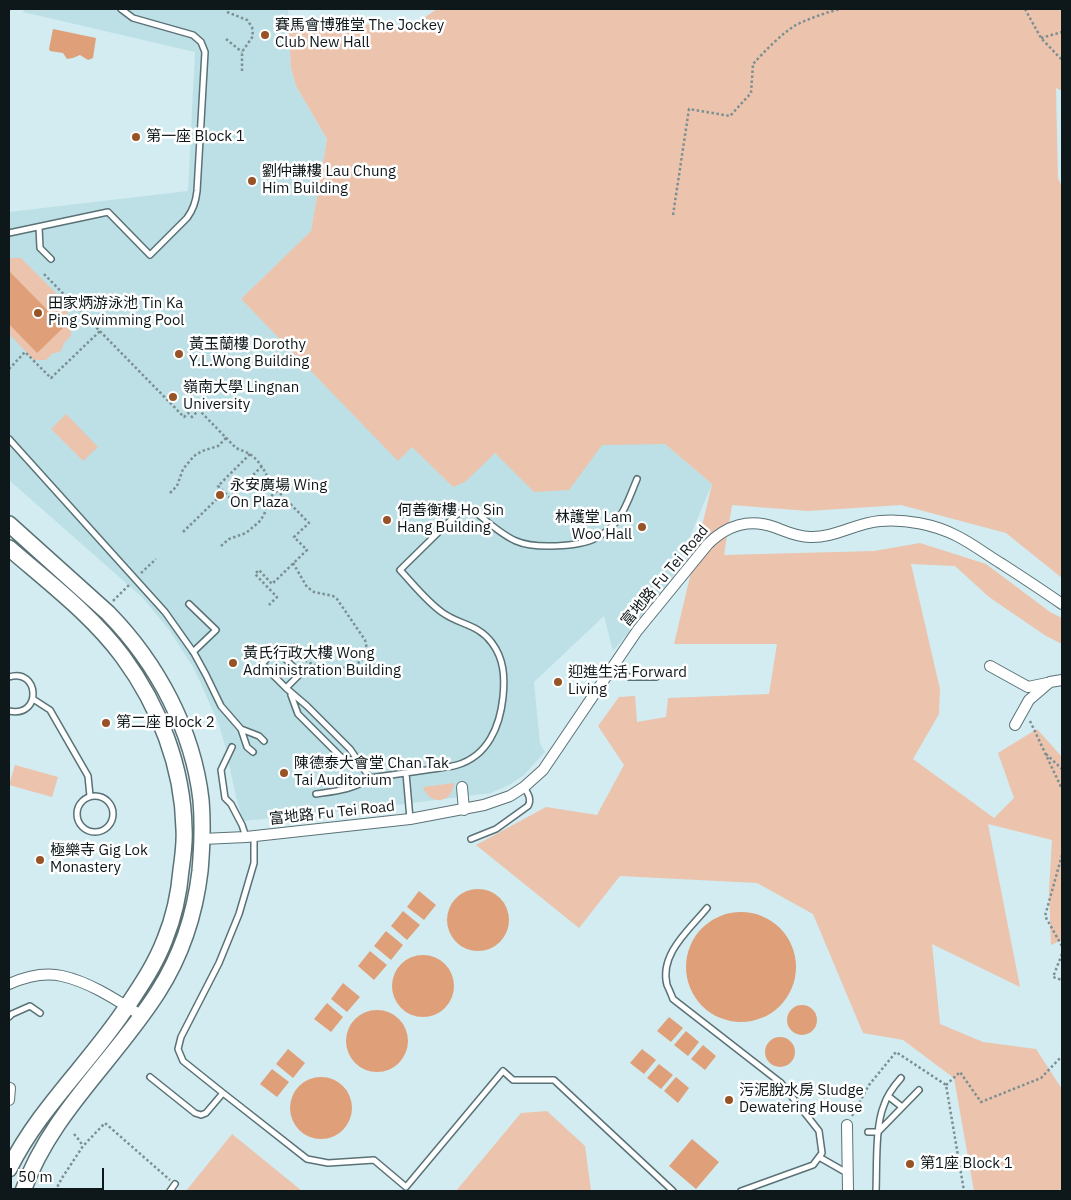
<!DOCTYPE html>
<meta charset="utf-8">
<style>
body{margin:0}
#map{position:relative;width:1071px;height:1200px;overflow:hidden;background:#d2ecf1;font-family:"IBM Plex Sans",sans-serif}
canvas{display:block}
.frame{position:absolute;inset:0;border:10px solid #0e1719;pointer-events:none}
.scale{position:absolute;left:10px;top:1168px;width:94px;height:22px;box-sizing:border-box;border:2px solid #0e1719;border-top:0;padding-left:6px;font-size:15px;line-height:18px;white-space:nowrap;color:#0e1719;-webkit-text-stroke:4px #fff;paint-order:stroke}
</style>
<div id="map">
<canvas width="1071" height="1200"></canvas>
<div class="frame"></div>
<div class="scale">50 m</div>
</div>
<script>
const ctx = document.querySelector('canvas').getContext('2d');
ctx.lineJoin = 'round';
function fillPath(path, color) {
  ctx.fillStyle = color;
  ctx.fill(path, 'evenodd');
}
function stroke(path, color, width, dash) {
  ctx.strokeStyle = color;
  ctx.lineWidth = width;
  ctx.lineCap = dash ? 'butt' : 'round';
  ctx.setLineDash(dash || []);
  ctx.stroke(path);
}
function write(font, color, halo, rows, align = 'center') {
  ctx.font = font + ' "IBM Plex Sans","Noto Sans TC",sans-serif';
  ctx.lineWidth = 5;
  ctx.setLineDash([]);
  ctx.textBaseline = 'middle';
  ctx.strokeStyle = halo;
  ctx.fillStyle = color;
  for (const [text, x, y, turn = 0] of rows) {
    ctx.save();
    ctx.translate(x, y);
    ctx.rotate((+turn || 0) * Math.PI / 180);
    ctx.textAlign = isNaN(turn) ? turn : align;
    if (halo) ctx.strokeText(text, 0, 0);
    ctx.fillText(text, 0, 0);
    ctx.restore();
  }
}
const built = new Path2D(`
 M24 9H288L291 68 296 86 327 139 311 231 241 299 398 460 412 447 453 487 555 350 712 484 671 582 613 651 604 616 534 682 540 744 545 752 524 775 509 785 491 793 380 807 243 821 236 797 225 745 219 725 202 686 193 667 170 631 143 598 9 480V212L188 191 195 52 23 12Z`);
const green = new Path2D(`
 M437 9H1062V91L1056 88 1058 178 1062 187V578L1006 533 901 505 808 511 732 505 724 555 874 551 920 543 986 564 1050 612 1062 618V644L1046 636 989 597 955 566 911 564 940 689 939 714 913 759 994 818 1014 798 998 753 1037 729 1062 757V940L1051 945 1049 891 1052 840 988 824 1020 987 932 944 940 1024 983 1042 1036 1049 1062 1089V1191H974L954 1078 903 1040 863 1033 813 914 757 883 620 876 579 928 476 845 546 807 597 815 624 765 598 726 619 697 635 696 637 722 666 717 668 698 769 694 777 644H674L712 484 665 444 602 445 569 490 534 492 495 453 465 482 453 487 412 447 398 461 241 299 311 231 327 139 296 86 291 68 288 18 409 28Z
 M9 258H21L68 305 67 320 71 324V336L64 343 61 351 56 353H53L46 360H34L9 334Z
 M66 414 98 447 83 461 51 429Z
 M15 765 58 777 52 797 9 785Z
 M454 783C453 803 430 807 423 787Z
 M547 1111 585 1146 591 1191H456L521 1113Z
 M232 1134 302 1191H186Z`);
const water = new Path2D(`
 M53 29 96 38 93 58 88 60 80 55 73 58 67 59 63 53 50 51 49 49Z
 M9 271 64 327 37 353 9 324Z
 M447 920a31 31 0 1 1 62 0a31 31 0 1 1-62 0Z
 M419 891 436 905 424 920 407 907Z
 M403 911 420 925 407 940 391 926Z
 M686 967a55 55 0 1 1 110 0a55 55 0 1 1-110 0Z
 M386 931 403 945 391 960 374 946Z
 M370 951 387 965 374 980 358 966Z
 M392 986a31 31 0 1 1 62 0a31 31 0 1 1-62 0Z
 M343 983 360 997 347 1012 331 999Z
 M327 1003 343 1017 331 1032 314 1019Z
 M787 1020a15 15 0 1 1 30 0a15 15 0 1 1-30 0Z
 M346 1041a31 31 0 1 1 62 0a31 31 0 1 1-62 0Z
 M669 1017 683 1028 671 1042 657 1031Z
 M686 1031 699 1042 688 1056 674 1045Z
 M765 1052a15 15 0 1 1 30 0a15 15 0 1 1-30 0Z
 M703 1045 716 1056 705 1070 691 1059Z
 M288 1049 305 1063 293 1078 276 1064Z
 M642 1049 656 1060 644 1074 630 1063Z
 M659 1064 673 1075 661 1089 647 1078Z
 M272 1069 289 1082 277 1097 260 1084Z
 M676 1077 689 1088 678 1103 664 1091Z
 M290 1108a31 31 0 1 1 62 0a31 31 0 1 1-62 0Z
 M692 1139 719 1162 696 1189 669 1166Z`);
const path = new Path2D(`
 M1025 9 1041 38 1062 60
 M227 12 247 20 252 27 253 36 242 52V72
 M1041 38 1062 32
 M226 39 242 52
 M673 215 689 109 730 116 751 93 753 64C764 52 782 33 796 25 810 18 825 13 840 9
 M44 274 184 417 188 413 192 417 199 410 236 448 250 454 257 460 266 473 268 481 309 523 294 537 307 550 272 584 259 570 255 574 277 597 269 605
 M9 369 25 352 51 378 100 331
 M250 454 218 486 230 498 262 466
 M170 493 177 486 183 469 194 456 202 451 218 446 226 438
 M183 532 224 492
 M221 546 229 539 246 533 259 522 264 515 269 498 278 490
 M293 563 307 587 314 592 333 596 337 599 365 640 367 649 364 658 360 662 340 669 320 667 310 663 296 656
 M141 573 156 559
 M113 601 130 584
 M1030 721 1062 789
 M1046 754 1062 769
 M1062 855 1045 916 1062 946
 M1062 954 1053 977 1062 980
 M946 1085 960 1072 981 1102 1041 1078 1062 1056
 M852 1116 869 1085 896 1052 946 1085 964 1191
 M74 1134 79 1140 83 1146
 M55 1191 62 1178 83 1146 105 1123 170 1180`);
const lane = new Path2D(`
 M39 227 40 248 51 259
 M9 233 108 212 150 255 187 218C193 210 196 201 197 191L205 52 201 42 193 35 133 18 121 9
 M9 439 165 612 194 653 206 675 221 706 241 729 247 747 253 752
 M189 604 216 630 193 652
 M611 670 629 677H656
 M9 677C39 667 43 718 9 711
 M286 688 300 674 276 649 262 664 286 688 307 706 350 749 370 778
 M291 695 298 714 341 757 362 766
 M33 699 50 710 88 776 90 796
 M241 729 259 736 264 741
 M232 747 221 770 225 798 231 804 242 825 246 837
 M406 773 410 819
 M316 794C337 791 352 790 370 778 389 775 407 773 426 770 436 768 447 768 457 765 488 756 500 726 503 697 505 677 504 659 492 643 478 624 460 625 443 613 427 602 414 585 400 570L456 515C464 510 470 510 478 514 490 524 502 535 516 541 534 549 579 547 596 538 604 534 611 528 617 521 626 509 631 493 637 479
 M77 814a18 18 0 1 1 36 0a18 18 0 1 1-36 0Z
 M254 836V863L239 914 219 963 181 1037 178 1049 183 1061 223 1093 307 1159 328 1163 374 1160 406 1187 503 1071 513 1080H554L673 1191
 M471 839 496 829 528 806C532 799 528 794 524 787
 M707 908C690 929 659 954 667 985 669 989 671 994 673 999L781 1083 819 1131 822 1153 813 1165 741 1191
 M9 1017 12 1014 30 1006 40 1013
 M150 1077 195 1113 201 1115 206 1113 223 1093
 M888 1096 902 1107
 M868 1132H878L919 1090
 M819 1157 847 1173
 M170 1191 175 1184
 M876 1191C877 1167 875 1126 884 1105 887 1095 894 1086 901 1078`);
const street = new Path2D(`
 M990 666 1028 687 1047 683
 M1015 725 1029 700 1050 682 1062 680
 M462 787 464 810
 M202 839 246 837 410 819 484 805 510 796 524 787 543 770 637 631 708 544C726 526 749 518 774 527 785 531 797 537 810 537 834 538 856 523 880 521 905 519 934 524 957 536 973 544 987 555 1002 564 1022 577 1042 590 1062 604
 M9 984C25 977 44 972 62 976 90 982 118 1001 142 1016
 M9 1100 10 1088
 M847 1125 848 1191`);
const secondary = new Path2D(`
 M9 524 108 613C157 663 193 730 201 800 203 823 202 848 200 871 195 914 181 956 158 992 115 1060 50 1114 23 1191
 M9 548C48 582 92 615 123 657 159 706 183 767 184 829 185 842 183 856 181 870 179 894 174 917 165 939 156 963 142 984 128 1005 91 1062 39 1108 9 1169`);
const markers = [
 [265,35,5,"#975325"],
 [136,137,5,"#975325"],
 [252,181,5,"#975325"],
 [38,313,5,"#975325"],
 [179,354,5,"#975325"],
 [173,397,5,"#975325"],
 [220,495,5,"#975325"],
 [387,520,5,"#975325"],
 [642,527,5,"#975325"],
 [233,663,5,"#975325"],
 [558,682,5,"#975325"],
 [106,723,5,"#975325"],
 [284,773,5,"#975325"],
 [40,860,5,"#975325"],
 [729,1100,5,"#975325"],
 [910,1164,5,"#975325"]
];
const poiNames = [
 ["賽馬會博雅堂 The Jockey",275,26],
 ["Club New Hall",275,43],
 ["第一座 Block 1",146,137],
 ["劉仲謙樓 Lau Chung",262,172],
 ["Him Building",262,189],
 ["田家炳游泳池 Tin Ka",48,304],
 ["Ping Swimming Pool",48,321],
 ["黃玉蘭樓 Dorothy",189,345],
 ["Y.L.Wong Building",189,362],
 ["嶺南大學 Lingnan",183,388],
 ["University",183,405],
 ["永安廣場 Wing",230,486],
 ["On Plaza",230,503],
 ["何善衡樓 Ho Sin",397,511],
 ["Hang Building",397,528],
 ["林護堂 Lam",632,518,"right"],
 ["Woo Hall",632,535,"right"],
 ["黃氏行政大樓 Wong",243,654],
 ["Administration Building",243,671],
 ["迎進生活 Forward",568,673],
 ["Living",568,690],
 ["第二座 Block 2",116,723],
 ["陳德泰大會堂 Chan Tak",294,764],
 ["Tai Auditorium",294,781],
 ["極樂寺 Gig Lok",50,851],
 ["Monastery",50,868],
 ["污泥脫水房 Sludge",739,1091],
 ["Dewatering House",739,1108],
 ["第1座 Block 1",920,1164]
];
const streetNames = [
 ["富地路 Fu Tei Road",665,576,-50],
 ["富地路 Fu Tei Road",332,813,-6]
];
fillPath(built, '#bce0e6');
fillPath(green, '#ecc3ac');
fillPath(water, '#dfa079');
stroke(lane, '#5a7276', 8);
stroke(street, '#5a7276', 12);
stroke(secondary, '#5a7276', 18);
stroke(path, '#7c8f92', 2.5, [2.5, 2.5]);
stroke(lane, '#fff', 5);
stroke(street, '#fff', 10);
stroke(secondary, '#fff', 15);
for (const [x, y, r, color] of markers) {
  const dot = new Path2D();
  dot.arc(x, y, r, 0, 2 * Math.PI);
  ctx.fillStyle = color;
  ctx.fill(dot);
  stroke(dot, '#fff', 2);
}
write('15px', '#0e1719', '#fff', poiNames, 'left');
write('15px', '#0e1719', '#fff', streetNames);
</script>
